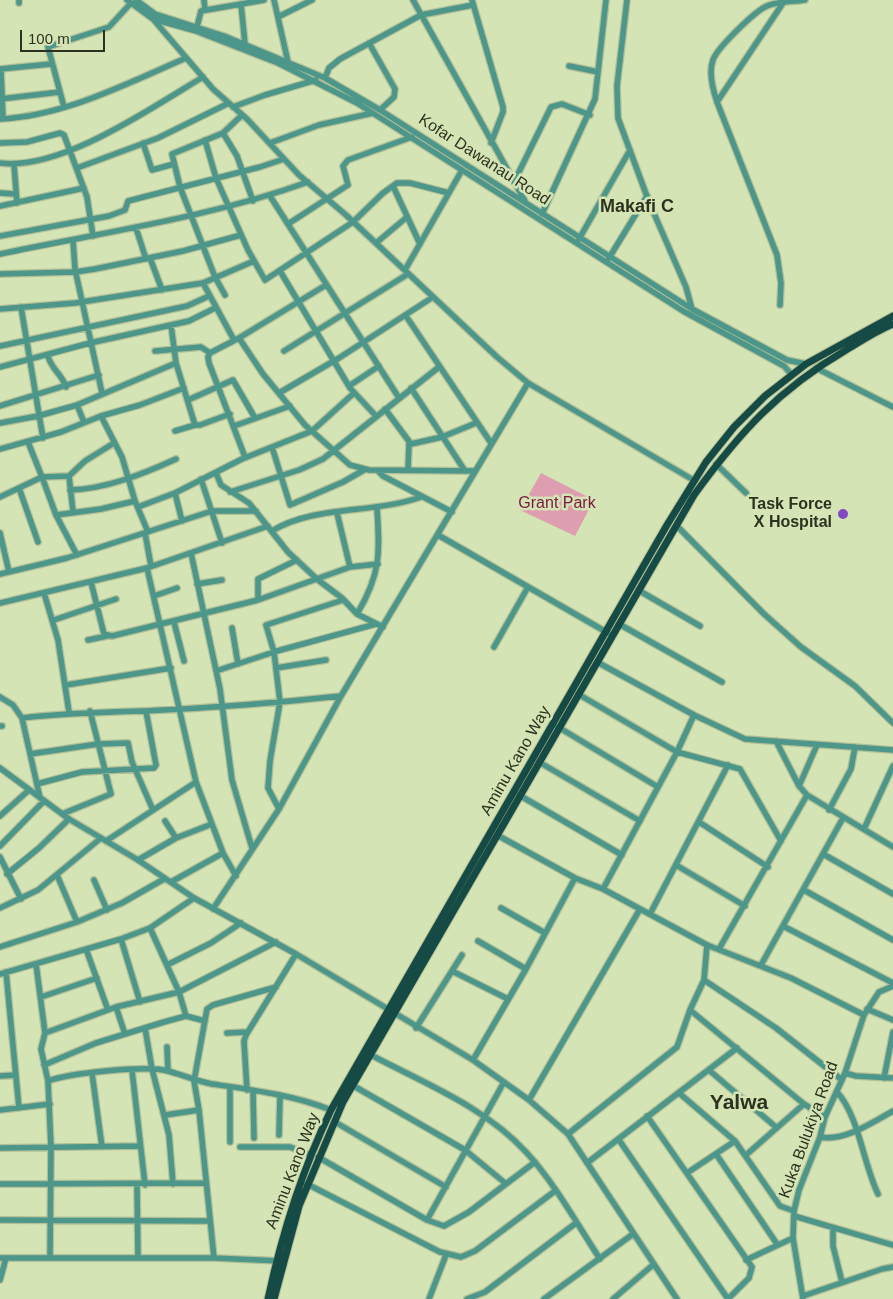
<!DOCTYPE html>
<style>
body{margin:0}
#map{position:relative;width:893px;height:1299px;overflow:hidden;background:#d5e4b5;font-family:Arial,sans-serif}
canvas{display:block}
.scale{position:absolute;left:20px;top:30px;width:85px;height:22px;box-sizing:border-box;border:2px solid #2c321f;border-top:0;padding-left:6px;font-size:15px;line-height:18px;white-space:nowrap;color:#2c321f;-webkit-text-stroke:4px #d5e4b5;paint-order:stroke}
</style>
<div id="map">
<canvas width="893" height="1299"></canvas>
<div class="scale">100 m</div>
</div>
<script>
const ctx = document.querySelector('canvas').getContext('2d');
ctx.lineJoin = 'round';
function fillPath(path, color) {
  ctx.fillStyle = color;
  ctx.fill(path, 'evenodd');
}
function stroke(path, color, width, dash) {
  ctx.strokeStyle = color;
  ctx.lineWidth = width;
  ctx.lineCap = dash ? 'butt' : 'round';
  ctx.setLineDash(dash || []);
  ctx.stroke(path);
}
function write(font, color, halo, rows, align = 'center') {
  ctx.font = font + ' Arial,sans-serif';
  ctx.lineWidth = 5;
  ctx.setLineDash([]);
  ctx.textBaseline = 'middle';
  ctx.strokeStyle = halo;
  ctx.fillStyle = color;
  for (const [text, x, y, turn = 0] of rows) {
    ctx.save();
    ctx.translate(x, y);
    ctx.rotate((+turn || 0) * Math.PI / 180);
    ctx.textAlign = isNaN(turn) ? turn : align;
    if (halo) ctx.strokeText(text, 0, 0);
    ctx.fillText(text, 0, 0);
    ctx.restore();
  }
}
const green = new Path2D(`
 M541 473 594 500 575 536 520 510Z`);
const minor = new Path2D(`
 M127 0 153 19 213 89 247 119 299 175 346 215 497 357 528 383 695 481
 M136 0 155 14 224 36 325 78 380 110 692 309 787 360 806 364
 M204 0 205 10
 M274 0 288 62
 M413 0 525 201
 M472 0 503 107V112L491 143
 M627 0 617 86 618 118 649 202 686 287 692 309
 M19 3V0
 M241 4 245 44
 M278 17 312 0
 M153 19 196 31 278 63 357 103 683 311 784 366 792 375
 M197 27 201 11 264 0
 M369 43 395 89 394 97 380 110
 M569 66 598 72
 M0 69 51 64
 M1 69 3 119
 M325 78 329 68 340 59 421 15 473 5
 M0 99 60 92
 M717 102 783 3
 M64 107 48 47 109 27 131 3
 M233 107 265 95 316 80
 M0 119C65 116 128 83 186 58
 M223 133 237 156 253 201
 M205 140 216 178 248 250 265 280 353 222 383 193 397 183H410L449 193
 M0 143 27 142 60 133 64 135 87 197 93 236
 M143 143 152 170 174 164
 M270 143 319 125 373 113
 M0 163C61 171 151 108 203 77
 M14 165 17 203
 M77 168 158 138 229 103
 M514 182 551 107 562 104 590 115
 M393 186 420 244
 M0 193 15 194
 M270 196 399 398
 M0 206 84 188
 M542 214 595 99 606 0
 M288 224 348 185 343 166 348 160 412 137
 M136 228 146 259
 M0 236 109 216 125 210 128 201 260 167 284 159
 M579 239 630 150
 M73 240 75 269 102 393
 M376 243 407 217
 M0 254C104 232 208 218 308 182
 M150 258 162 290
 M609 258 647 196
 M405 270 462 170
 M280 271 350 388 376 416
 M0 274 75 272 95 269 183 251 241 235
 M203 283 234 340
 M225 295 215 277 180 187 172 154 223 133 242 115
 M780 305 781 283 777 255 717 102C713 90 708 73 713 60 717 48 755 11 767 6 778 1 794 2 805 0
 M21 307 43 438
 M0 309 75 303 203 283 254 261
 M406 316 491 443
 M171 325 176 363 195 425H200L230 414
 M239 338 263 374 305 425 350 465 369 470 475 471
 M0 346 187 306 209 296
 M155 351 201 347 210 353
 M284 351 408 274
 M48 356C51 369 62 374 66 387
 M0 367 90 343 189 321 215 308
 M816 368 893 407
 M349 386 379 366
 M411 388 465 471
 M279 393 339 358 433 297
 M188 400 233 380 255 418
 M77 405 84 422
 M0 406 99 375
 M385 409 411 444 442 437 476 423
 M101 416 122 457 135 501 148 532
 M0 423 38 416 77 405 176 363
 M234 426 290 406
 M175 431 195 425
 M28 442 42 477 69 476
 M272 447 290 505 343 482 364 470
 M0 449 61 432 101 416 140 405 184 388
 M245 457 209 363 208 357 210 353 239 338 326 285
 M716 464 746 493
 M408 470 409 444
 M378 471 383 476 452 512
 M216 473 221 485 249 503 288 552 318 580 342 598 357 614 383 627
 M201 479 222 543
 M19 488 38 542
 M70 490C106 489 143 474 176 459
 M230 492 299 470 323 459 439 367
 M0 497 42 477 56 515 77 555
 M138 507 175 493
 M73 511 69 476 85 461 114 443
 M337 513 350 567
 M56 515 101 509 135 501
 M182 521 175 493 242 459 312 431 354 393
 M677 526 764 614 801 647 855 686 893 723
 M272 531C314 505 373 514 421 497
 M0 533 9 572
 M145 533 151 566
 M438 535 608 633
 M191 553 220 689 232 780 252 848
 M147 568 196 782 223 853 236 876
 M0 574 67 558 212 511H256
 M91 582 104 634 112 636 258 600 350 567 378 564
 M197 584 222 580
 M638 590 700 626
 M44 593 58 640 69 712
 M154 596 177 588
 M258 600V579L297 560
 M0 603 147 568 268 526
 M357 614C381 574 380 553 377 508
 M54 620 116 599
 M174 622 184 661
 M619 624 722 682
 M232 628 238 664
 M88 640 107 636
 M494 647 528 587
 M597 662 694 715 745 739 893 750
 M276 668 326 660
 M216 671 277 651 376 624
 M66 685 171 668
 M578 694 677 752 740 769 781 841
 M0 697 13 705 22 718 40 798
 M22 718C63 713 103 712 144 711 210 708 276 703 341 696
 M0 726H2
 M558 727 658 787
 M776 741 799 786 807 795 893 847
 M30 754 98 744 128 743 132 762 153 810
 M539 762 640 821
 M0 768 69 819 138 860 194 898 296 954 473 1060 529 1100 568 1134 677 1299
 M37 784 82 772 154 768 156 765 146 711
 M799 786 817 745
 M519 795 622 855
 M279 809 268 788 270 761 280 702 274 652 266 625 343 600
 M829 810 851 769 855 747
 M62 814 111 794 90 711
 M0 816 29 790
 M165 821 176 838
 M699 822 768 867
 M864 829 893 766
 M497 835 575 878 603 889 707 945 791 978 864 1015
 M106 841 196 782
 M0 846 44 801
 M823 854 893 894
 M0 857 21 899
 M138 860 176 838 212 824
 M676 865 745 906
 M7 874 39 848 69 819
 M57 875 77 922
 M94 880 107 910
 M171 882 223 853
 M603 889 677 752 694 715
 M804 890 893 940
 M0 908 38 890 101 838
 M501 908 545 933
 M213 909 279 809 341 696 528 383
 M650 914 728 765
 M783 926 893 983
 M150 928 179 992 186 1016
 M121 939 140 1002
 M478 941 526 969
 M0 947 77 922 122 903 164 879
 M86 949 108 1010
 M719 949 807 795
 M36 964 45 1033 41 1049 48 1081
 M167 965 211 943 241 923
 M761 965 843 818
 M452 971 508 999
 M6 972 19 1108
 M0 974 121 939 150 928 194 898
 M704 980 776 1028 842 1080
 M41 997 97 978
 M116 1007 125 1034
 M867 1009 893 1020
 M690 1010 804 1104 825 1117
 M145 1028 152 1069 169 1135 173 1184
 M416 1028 462 955
 M45 1033 116 1007 179 992 276 942
 M227 1033 247 1032
 M167 1047 168 1071
 M371 1055C424 1083 485 1107 526 1152 554 1182 577 1224 600 1259
 M473 1060 526 969 575 878
 M44 1065 96 1043 164 1022 186 1016 205 1021
 M132 1070 145 1185
 M710 1071 777 1128
 M92 1073 102 1147
 M845 1073 856 1076 893 1078
 M0 1076 16 1075
 M884 1078 893 1032
 M352 1085 465 1150 505 1183
 M230 1087V1142
 M247 1090 244 1041 246 1035 296 954
 M253 1091 254 1138
 M837 1092C859 1116 863 1163 878 1194
 M679 1093 735 1141 780 1206 794 1211
 M529 1100 640 909
 M0 1110 50 1104
 M165 1115 199 1110
 M647 1116 752 1267 749 1278 728 1299
 M335 1122 446 1187
 M568 1134 677 1047 690 1010 704 980 707 945
 M279 1135 280 1095
 M820 1137C844 1142 873 1122 893 1111
 M619 1140 728 1299
 M240 1147H290L311 1155
 M0 1148 140 1146
 M716 1154 777 1244
 M746 1155 804 1104
 M318 1157 427 1220 444 1226 469 1212 535 1162
 M587 1163 737 1048
 M687 1173 735 1141
 M0 1184 205 1183
 M307 1184 440 1252 461 1257 475 1251 555 1191
 M137 1185 138 1257
 M794 1216 893 1245
 M0 1220 209 1221
 M427 1220 504 1082
 M833 1228V1246L842 1282
 M0 1258H214L281 1261
 M50 1258 51 1147 48 1081C70 1073 146 1065 168 1071 183 1075 196 1081 212 1084 253 1090 293 1095 331 1110
 M214 1258 199 1110 194 1081 207 1009 213 1005 276 987
 M746 1260 793 1238
 M0 1280 6 1258
 M803 1296 882 1269 893 1267
 M429 1299 446 1255
 M467 1299 485 1292 576 1223
 M544 1299 633 1234
 M613 1299 654 1264
 M803 1299 793 1238 794 1211 799 1190 820 1137 825 1117 845 1073 864 1015 879 992 893 986`);
const major = new Path2D(`
 M268 1299C282 1234 302 1170 331 1110L667 525 706 462 734 427 765 396 806 364 893 316
 M274 1299 299 1206 343 1102 694 495C740 432 778 390 846 350 861 341 876 331 893 324`);
const markers = [
 [843,514,6,"#8049c0"]
];
const streetNames = [
 ["Kofar Dawanau Road",484,160,33],
 ["Aminu Kano Way",516,761,-60],
 ["Kuka Bulukiya Road",809,1130,-70],
 ["Aminu Kano Way",293,1171,-69]
];
const parkNames = [
 ["Grant Park",557,504]
];
const poiNames = [
 ["Task Force",832,505],
 ["X Hospital",832,523]
];
const neighbourhoodNames = [
 ["Makafi C",637,207]
];
const districtNames = [
 ["Yalwa",739,1103]
];
fillPath(green, '#dd9faf');
stroke(minor, '#b3c097', 8);
stroke(major, '#b3c097', 9);
stroke(minor, '#4d968a', 5.5);
stroke(major, '#154b44', 7);
for (const [x, y, r, color] of markers) {
  const dot = new Path2D();
  dot.arc(x, y, r, 0, 2 * Math.PI);
  ctx.fillStyle = color;
  ctx.fill(dot);
  stroke(dot, '#d5e4b5', 2);
}
write('16px', '#2c321f', '#d5e4b5', streetNames);
write('16px', '#7b163f', '#d5e4b5', parkNames);
write('bold 16px', '#2c321f', '#d5e4b5', poiNames, 'right');
write('bold 18px', '#2c321f', '#d5e4b5', neighbourhoodNames);
write('bold 21px', '#2c321f', '#d5e4b5', districtNames);
</script>
